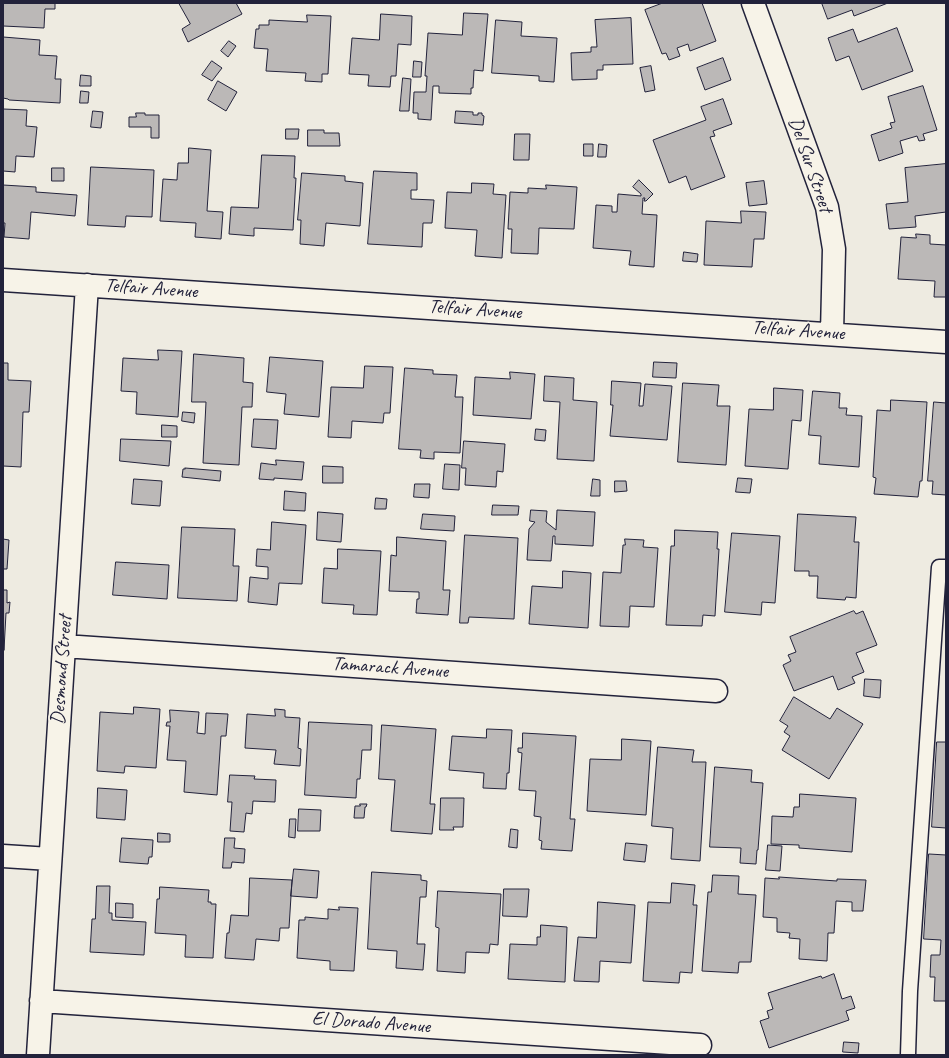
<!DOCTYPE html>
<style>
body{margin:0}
#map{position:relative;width:949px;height:1058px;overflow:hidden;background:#eeebe1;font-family:Caveat,sans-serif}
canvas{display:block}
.frame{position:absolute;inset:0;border:4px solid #22223b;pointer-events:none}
</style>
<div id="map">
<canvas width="949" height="1058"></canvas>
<div class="frame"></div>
</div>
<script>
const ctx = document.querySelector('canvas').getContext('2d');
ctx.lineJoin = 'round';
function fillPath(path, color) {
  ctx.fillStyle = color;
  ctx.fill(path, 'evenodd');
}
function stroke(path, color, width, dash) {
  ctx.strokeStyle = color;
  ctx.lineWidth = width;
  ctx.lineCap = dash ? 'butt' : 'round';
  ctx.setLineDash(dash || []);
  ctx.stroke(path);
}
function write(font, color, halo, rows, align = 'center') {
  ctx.font = font + ' Caveat,sans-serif';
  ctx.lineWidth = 3.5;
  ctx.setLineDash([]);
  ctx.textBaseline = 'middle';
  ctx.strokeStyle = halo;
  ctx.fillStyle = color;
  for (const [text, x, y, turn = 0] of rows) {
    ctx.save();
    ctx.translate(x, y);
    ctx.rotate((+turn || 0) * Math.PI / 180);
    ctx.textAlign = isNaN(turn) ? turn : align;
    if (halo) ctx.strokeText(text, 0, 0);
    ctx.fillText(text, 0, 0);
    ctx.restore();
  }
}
const building = new Path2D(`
 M3 3H55V9H45L44 28 3 26Z
 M179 3H236L242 14 188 42 182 29 190 24Z
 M663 3H702L716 41 690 51 688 44 677 48 680 56 669 60 666 53 662 54 645 10Z
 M822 3H888L854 16 852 10 828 19Z
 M464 13 488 14 483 71 474 70 473 88H471V94L439 93V86H433L431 120 418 119V113H413L414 92H426L427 76H425L428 33 462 35Z
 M381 14 412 16 411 45 398 44 396 76H391L390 87 368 86 369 75 349 74 352 38 379 40Z
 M307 15 331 16 328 74H322V82L305 81 306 73 266 71 268 49 254 48 256 29H259V25H269V20L307 22Z
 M631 18 633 64 603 65V70H597V79L572 80 571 53 591 52V47H597L595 20Z
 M496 20 522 22 521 36 557 38 554 82 539 81V76L492 73Z
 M897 28 913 71 862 90 849 56 836 61 828 38 853 29 858 42Z
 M3 37 40 40 39 55 57 56 55 79H61L60 103 9 100 8 99 3 98Z
 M229 41 236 46 228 57 221 51Z
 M723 58 731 80 705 90 697 68Z
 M212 61 222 68 212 81 202 75Z
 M414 61 422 62 421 77H413Z
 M651 66 655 90 645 92 640 68Z
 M81 75 91 76V86H80Z
 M403 78 411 79 409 111H400Z
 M218 81 237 92 226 111 208 100Z
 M923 86 937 130 923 134 925 140 919 141 917 136 900 141 903 153 879 161 871 135 892 128 890 123 895 122 888 97Z
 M81 91 89 92 88 103H80Z
 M723 99 732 124 713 131 715 136 710 137 725 177 691 190 686 176 669 183 653 140 706 120 701 107Z
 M3 109 27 110 26 126 37 127 34 157 16 156 15 172 3 171Z
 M93 111 103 112 101 128 91 127Z
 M456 111 473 112V115H478V113H482V115L484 116 483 125 455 123Z
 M136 113H145V115H159V138H151V127H129V117H136Z
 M286 129H299L298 139H286Z
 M308 130H324V133H339L340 146H308Z
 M515 134H530L529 160H514Z
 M584 144H593V156H584Z
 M599 144 607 145 606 157H598Z
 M189 148 211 150 207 211 223 212 221 239 195 237 196 223 160 221 163 179 177 180 178 163H188Z
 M262 155 295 156 294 178H296L293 230 254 228V236L229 234 231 207 258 208Z
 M946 164V212L915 216 916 227 889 229 886 204 908 202 905 168Z
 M91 167 154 170 152 217 126 216 125 227 88 225Z
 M52 168H64V181H52Z
 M374 171 417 173V190H411V199L434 200 432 223H423L422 247 368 244Z
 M302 173 345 176V181L363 183 360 226 326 223 324 246 300 244 301 220H298Z
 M639 180 653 194 646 201H644L645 198H643L642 214 657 215 654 267 629 265 631 251 593 248 596 205 612 206V212H617L618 194 641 196V194L633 187Z
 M764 181 767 204 749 206 746 183Z
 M472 183 494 184 493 194 506 195 502 258 475 256 477 230 445 228 447 192 471 193Z
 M3 185 36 187V192L77 195 75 216 31 212 29 239 4 237 5 223H3Z
 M546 185 577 187 574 229 539 228 538 254 511 253 512 229H508L510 192 528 193V188L546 189Z
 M741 211 766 212 764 239H754L752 267 704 265 706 221 741 223Z
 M916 234 930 235V244L946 245V297H934L935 281 898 279 901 237 916 238Z
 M684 252 698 254 697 262 683 261Z
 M158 350 182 351 178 417 136 414 137 392 121 391 123 358 158 360Z
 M194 354 244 358 243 382 253 383 252 407H242L239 465 203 463 206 402H192Z
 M270 357 323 361 319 417 284 414 286 394 267 392Z
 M654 362 677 363 676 378 653 377Z
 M3 363H8V380L31 381 29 412H23L21 467 3 466Z
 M365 366 393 367 390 413H384L383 423 352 421 351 438 328 437 331 387 363 388Z
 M405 368 433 370V374L457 375 455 397H463L460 453 434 452V459L420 458 421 450 399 449Z
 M510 372 535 374 531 419 473 415 475 377 510 379Z
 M545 376 574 378 573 400 597 402 594 461 557 459 560 402 544 401Z
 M612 381 641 383 639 406H643L645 384 672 386 667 440 610 436 613 405H611Z
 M683 383 719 385 717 406H730L726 465 678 462Z
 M774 388 803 390 801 421 792 420 788 469 745 466 749 409 773 410Z
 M813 391 840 393 839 408H847L846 415 862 416 859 467 819 464 821 436 809 435Z
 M891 400 927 402 922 481H920L918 497 874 494 876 478 873 477 877 410 890 411Z
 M934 402 946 403V495L932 494 933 481H928Z
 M183 412 195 413 194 423 182 421Z
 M254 419 278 420 276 449 252 447Z
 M162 425 177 426V437H162Z
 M536 429 546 430 545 441 535 440Z
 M121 439 171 441 169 466 120 461Z
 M464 441 505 444 503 472 497 471 496 487 465 485 466 468H462Z
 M276 460 304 462 302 480 274 478V480L259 479 261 463 276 465Z
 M445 464 460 465 459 490 443 489Z
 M323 466 343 467V483H323Z
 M185 468 221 471 220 481 182 477 183 469H185Z
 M738 478 752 479 750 493 736 492Z
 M134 479 162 481 160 506 132 504Z
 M593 479 600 480V496H591Z
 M615 481H626L627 491 615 492Z
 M415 484H430L429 498 414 497Z
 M285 491 306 493 305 511 284 510Z
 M376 498 387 499 386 509H375Z
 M493 505 519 506 518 515H492Z
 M531 510 547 511 546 522 556 530 557 510 595 512 593 546 555 544V536H553L551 561 527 560 529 529 535 522 530 521Z
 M318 512 343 514 341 542 317 540Z
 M423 514 455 516 454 531 421 529Z
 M798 514 856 517 854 542H859L856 598 846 597 845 600 817 598 818 576H809V571H795Z
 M272 522 306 525 302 584 279 583 277 605 248 602 250 577 268 579V567L256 566 257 549 270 550Z
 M182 527 235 529 233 566H239L237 601 178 598Z
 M675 530 718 532 717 549H719L715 616 703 615 702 626 666 625 671 546H674Z
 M732 533 780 536 775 603 762 602 761 615 725 612Z
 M465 535 518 538 514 619 469 617 468 623H460Z
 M397 537 446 541 443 590H450L448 615 416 613 417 599H419V592L389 591 391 555 396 556Z
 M3 539 9 540 7 569H3Z
 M625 539 644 540 643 547 658 548 654 607 630 606 629 627 600 626 603 572 621 573 623 545H625Z
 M338 549 381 551 377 615 353 614 354 605 322 603 324 568 337 569Z
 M116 562 169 565 167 599 113 595Z
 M563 571 591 573 588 628 529 624 532 586 562 588Z
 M3 590H7V603L10 602 9 613H6L4 650Z
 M854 611 856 614 863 611 877 645 856 653 864 672 852 677 855 683 838 690 833 676 794 691 783 665 791 661 788 655 796 652 790 637Z
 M865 679 881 680 880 698 864 696Z
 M794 697 830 719 837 708 863 724 829 779 782 750 790 736 784 732 788 726 780 721Z
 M134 707 160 709 156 768 125 766 124 773 97 771 100 712 133 714Z
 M275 709 285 710V717L300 718 298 748 301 749 300 766 274 764 276 750 245 748 247 714 275 716Z
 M170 710 199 712 197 733 205 734 206 713 228 714 226 736H221L217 795 184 792 186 761 167 760 170 726H166L167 722H170Z
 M309 722 372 725 371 750H362L360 779H357L356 798 305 795Z
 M382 725 436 729 430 804H435L432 834 391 831 395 780 379 779Z
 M487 729 512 730 509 773H507L506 789 483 788 484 773 449 770 452 736 486 738Z
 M523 733 576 736 570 819H575L572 851 541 849 542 841 539 840 541 817 534 816 536 791 519 790 522 753 518 752V748H522Z
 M622 739 651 741 646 815 587 811 590 759 621 760Z
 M937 742H946V828L932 827Z
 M658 747 694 750 692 762H706L700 861 671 859 673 828 652 826Z
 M715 767 752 770 751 782 763 783 758 850H757L756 864 740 863 741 848 710 847Z
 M230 775 255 776 254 779 276 780 275 802 253 801 252 814 246 813 244 832 230 831 232 802H228Z
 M98 788 127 790 125 820 97 818Z
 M800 794 856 798 852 852 799 848V845L771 844 772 816 793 817 794 807H799Z
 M441 798H464L463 827H453L454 830H440Z
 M360 804H367L366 807H365L364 818H354L355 806H360Z
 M299 809 321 810 320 831H298Z
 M290 819H296L295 838 289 837Z
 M511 829 518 830 517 848 509 847Z
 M158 833 170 834V842H158Z
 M122 838 153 840 152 857H149L148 864 120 862Z
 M225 838H235L234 848 245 849 244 863 232 862 231 868H223Z
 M626 843 647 845 645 862 624 860Z
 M768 845 782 846 780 871 766 870Z
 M929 854 946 855V1001H934L935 977H930L931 955H940L941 940 924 939Z
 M294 869 319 871 317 898 291 896Z
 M372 872 421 875V880L427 881 426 897H420L417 944H425L423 970 396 968 397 951 368 949Z
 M713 875 739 876 738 894 756 895 751 962H739L738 973 702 971 708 892H711Z
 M779 877 837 881V879L866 880 863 911H852V902L836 901 834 933H828L827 961 799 959 800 939 789 938 790 933 777 932V918L763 917 765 878 779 879Z
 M250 878 292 880 289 928H280L279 941 256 939 254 960 225 958 227 933H229L231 915 248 916Z
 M672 883 695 885 693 905H697L692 973 680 972 679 983 643 981 648 902 670 903Z
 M97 886H110L109 913H112V920L146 922 144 955 90 952 92 919H95Z
 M160 887 209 890 208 902H211V904H216L213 958 185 957 186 935 155 933 157 899H159Z
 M504 889H529L527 917 503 916Z
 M438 891 501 894 498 945 490 944 489 953 466 952 465 973 437 971 439 928 436 927Z
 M598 902 635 905 631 963 600 961 599 982 574 981 578 937 596 938Z
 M116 903 133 904V918L116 917Z
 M339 907 358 908 354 971 330 970V961L297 958 299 920H305V917L328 919V909L339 910Z
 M541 925 567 927 565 982 508 979 510 944 537 945V937H540Z
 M834 974 842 999 851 996 855 1008 846 1011 849 1020 769 1048 760 1021 769 1018 767 1011 773 1009 768 993 821 976 822 978Z
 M844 1042 859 1043 858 1053 843 1052Z`);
const lane = new Path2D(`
 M908 1055 910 991 939 567H946`);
const street = new Path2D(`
 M753 3 827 207 834 249 832 333
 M3 280 946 342
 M64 646 716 691
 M3 856 50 859
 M41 1001 700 1045
 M38 1055 87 285`);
const streetNames = [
 ["Del Sur Street",810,165,71],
 ["Telfair Avenue",151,289,4],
 ["Telfair Avenue",475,310,4],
 ["Telfair Avenue",798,331,4],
 ["Tamarack Avenue",390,668,4],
 ["Desmond Street",62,670,-86],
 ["El Dorado Avenue",371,1023,4]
];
fillPath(building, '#bbb8b7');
stroke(building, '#22223b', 1);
stroke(lane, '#22223b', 17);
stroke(street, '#22223b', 25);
stroke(lane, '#f7f3e8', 14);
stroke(street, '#f7f3e8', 22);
write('20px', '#22223b', '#f7f3e8', streetNames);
</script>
